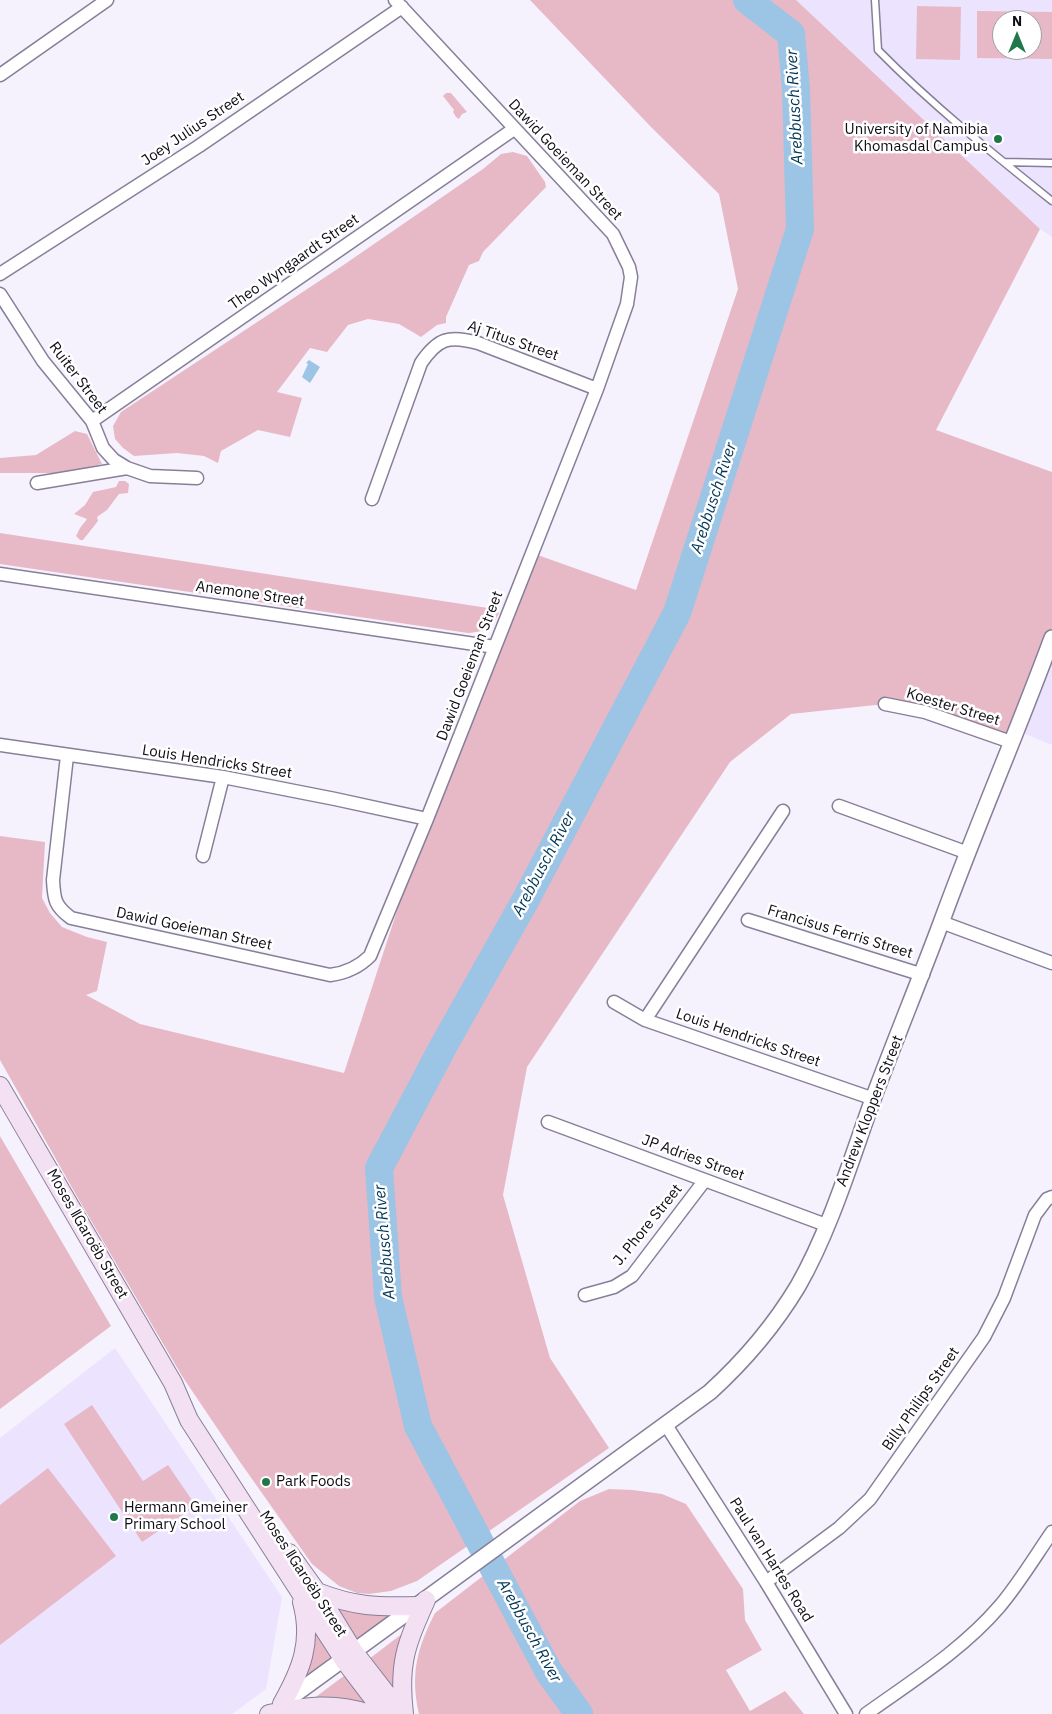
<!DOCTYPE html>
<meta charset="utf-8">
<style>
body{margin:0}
#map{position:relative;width:1052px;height:1714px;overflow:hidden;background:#f6f2fd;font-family:"IBM Plex Sans",sans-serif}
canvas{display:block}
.north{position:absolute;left:992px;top:10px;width:50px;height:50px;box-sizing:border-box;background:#fff;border:1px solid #9f9ea1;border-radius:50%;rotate:0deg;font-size:14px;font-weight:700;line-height:20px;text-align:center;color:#0f0c15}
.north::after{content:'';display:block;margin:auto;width:18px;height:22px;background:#20774a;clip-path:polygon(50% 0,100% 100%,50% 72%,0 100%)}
</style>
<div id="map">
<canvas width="1052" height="1714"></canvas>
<div class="north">N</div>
</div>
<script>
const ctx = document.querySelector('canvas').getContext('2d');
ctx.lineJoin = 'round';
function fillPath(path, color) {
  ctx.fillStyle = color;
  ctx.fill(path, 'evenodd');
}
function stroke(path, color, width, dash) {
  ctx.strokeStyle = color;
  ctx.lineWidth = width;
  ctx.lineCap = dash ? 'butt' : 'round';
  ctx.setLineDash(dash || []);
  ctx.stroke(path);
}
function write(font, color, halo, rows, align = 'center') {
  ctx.font = font + ' "IBM Plex Sans",sans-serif';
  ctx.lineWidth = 5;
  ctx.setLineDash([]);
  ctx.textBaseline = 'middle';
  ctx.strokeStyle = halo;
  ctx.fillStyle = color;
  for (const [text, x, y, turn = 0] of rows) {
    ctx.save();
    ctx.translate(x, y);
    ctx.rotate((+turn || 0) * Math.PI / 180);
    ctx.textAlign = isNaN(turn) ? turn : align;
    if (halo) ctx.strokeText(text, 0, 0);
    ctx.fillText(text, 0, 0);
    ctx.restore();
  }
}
const built = new Path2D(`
 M796 0H1052V237L1040 229ZM1002 20H1032V50H1002Z
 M1052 634V745L1015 730Z
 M115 1348 282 1597 266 1689 232 1714H0V1438Z`);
const green = new Path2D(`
 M530 0H796L1040 229 936 430 1052 472V634L1011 742 885 704 791 714 730 762 527 1067 503 1195 550 1358 609 1448 417 1581 391 1591 369 1594 357 1593 339 1586 312 1564 240 1462 182 1376 79 1200 0 1060V836L45 842 42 898 50 913 62 927 87 937 107 942 97 991 86 995 140 1024 344 1073 427 819 532 553 636 590 738 289 719 194 652 128Z
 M917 6 961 7 960 60 916 59Z
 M977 11 1052 12V59L977 58ZM1002 20H1032V50H1002Z
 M446 93H451L467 112 462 114 459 119 456 117 453 112 454 110 443 96Z
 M513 152 527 156 545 182 546 187 483 252 479 261 469 265 446 317V323L437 325 421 337 399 324 368 319 348 325 327 352 310 348 277 392 302 398 290 437 258 430 221 451 218 463 204 456 177 453 134 456 123 448 115 439 113 426 121 412 342 266 483 169 501 154Z
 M75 431 87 434 102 464 65 473H0V458L36 455Z
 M119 481H125L129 484 128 493 119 494 107 510 97 517 98 521 83 540H80L76 536 80 528 87 519 74 514 85 505 93 492 116 487Z
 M0 533 488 608 494 606 499 613C490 630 487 631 468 633L0 564Z
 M0 1136 111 1326 0 1409Z
 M92 1405 143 1481 168 1465 196 1506 142 1542 64 1424Z
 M48 1468 116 1556 0 1645V1505Z
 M609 1489 633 1490 662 1494 686 1504 743 1589 745 1620 762 1650 726 1670 750 1711 785 1691 804 1714H419C410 1674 417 1648 435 1613L580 1501Z
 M332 1602 397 1611 356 1639Z
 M311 1625 335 1654 300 1680Z
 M407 1630 398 1700 369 1659Z
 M349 1672 376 1709 309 1702Z`);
const water = new Path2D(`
 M309 360 320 367 310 383 302 377 308 364 306 363Z`);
const river = new Path2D(`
 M579 1714 549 1672 418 1426 388 1297 379 1168 444 1045 525 901 677 613 800 229 796 89 791 34 747 0`);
const service = new Path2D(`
 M875 0 878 50C932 105 992 153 1052 201
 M1004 162 1052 163`);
const minor = new Path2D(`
 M0 75 107 0
 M0 274 199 146 402 7
 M0 294 43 361 92 421 103 448 114 460 127 468 150 476 197 478
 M92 421 514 129
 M37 483 127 468
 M372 499 421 363C438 338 449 335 478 343L597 389
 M0 574 495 647
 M885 704 925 712 1011 742
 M0 745 223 777 335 799 427 819
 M67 756 53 880C54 900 55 906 71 918L330 975C346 973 359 967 370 956L427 819 597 389 627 304 631 277 629 267 613 234 395 0
 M839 806 968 853
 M203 856 223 777
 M748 920 923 975
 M941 922 1052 963
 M614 1002 645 1020 874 1099
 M645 1020 783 811
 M548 1122 826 1225
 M585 1295 614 1287 632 1276 705 1180
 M666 1425 766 1582 846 1714
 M766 1582 839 1528 870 1499 984 1337 1004 1298 1035 1215 1047 1199 1052 1197
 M866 1714C912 1681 962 1650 999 1607 1018 1585 1036 1555 1052 1532`);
const tertiary = new Path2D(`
 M283 1703 710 1392C744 1361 774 1326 798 1286 830 1230 851 1160 873 1099 895 1040 919 982 941 923 976 827 1017 733 1052 638`);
const secondary = new Path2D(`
 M0 1086 173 1383 189 1420 344 1660 385 1714
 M289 1553 317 1592 354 1652 402 1714
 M317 1592C356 1607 376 1607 417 1606
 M282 1704C301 1670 313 1642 302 1602
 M269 1714C305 1706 334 1702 370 1714
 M404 1714C398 1663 406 1645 426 1600`);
const markers = [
 [998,139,5,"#20774a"],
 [266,1482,5,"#20774a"],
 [114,1517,5,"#20774a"]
];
const streetNames = [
 ["Joey Julius Street",193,129,-34],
 ["Dawid Goeieman Street",565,160,47],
 ["Theo Wyngaardt Street",294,262,-35],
 ["Aj Titus Street",513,341,19],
 ["Ruiter Street",78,378,53],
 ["Anemone Street",250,594,8],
 ["Dawid Goeieman Street",470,666,-69],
 ["Koester Street",953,707,17],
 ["Louis Hendricks Street",217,762,9],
 ["Dawid Goeieman Street",194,929,12],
 ["Francisus Ferris Street",840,932,17],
 ["Louis Hendricks Street",748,1038,19],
 ["Andrew Kloppers Street",870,1111,-69],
 ["JP Adries Street",693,1158,20],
 ["J. Phore Street",648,1225,-51],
 ["Moses ǁGaroëb Street",87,1234,60],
 ["Billy Philips Street",921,1399,-55],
 ["Paul van Hartes Road",771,1560,58],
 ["Moses ǁGaroëb Street",303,1574,57]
];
const poiNames = [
 ["University of Namibia",988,130,"right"],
 ["Khomasdal Campus",988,147,"right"],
 ["Park Foods",276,1482],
 ["Hermann Gmeiner",124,1508],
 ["Primary School",124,1525]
];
const waterNames = [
 ["Arebbusch River",795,107,-93],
 ["Arebbusch River",714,498,-72],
 ["Arebbusch River",544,864,-62],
 ["Arebbusch River",385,1242,-95],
 ["Arebbusch River",529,1631,61]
];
fillPath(built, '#ece3ff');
fillPath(green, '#e7b9c7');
fillPath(water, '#9bc4e5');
stroke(river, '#9bc4e5', 28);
stroke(service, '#877f98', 9);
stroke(minor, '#877f98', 15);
stroke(tertiary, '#877f98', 18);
stroke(secondary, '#877f98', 20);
stroke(service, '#fff', 6);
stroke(minor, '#fff', 12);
stroke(tertiary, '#fff', 15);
stroke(secondary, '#f3e0f2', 18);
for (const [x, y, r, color] of markers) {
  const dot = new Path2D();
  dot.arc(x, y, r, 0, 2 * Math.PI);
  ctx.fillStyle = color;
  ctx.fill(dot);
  stroke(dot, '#fff', 2);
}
write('15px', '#0f0c15', '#fff', streetNames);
write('15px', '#0f0c15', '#fff', poiNames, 'left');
write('italic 16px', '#013554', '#fff', waterNames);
</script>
